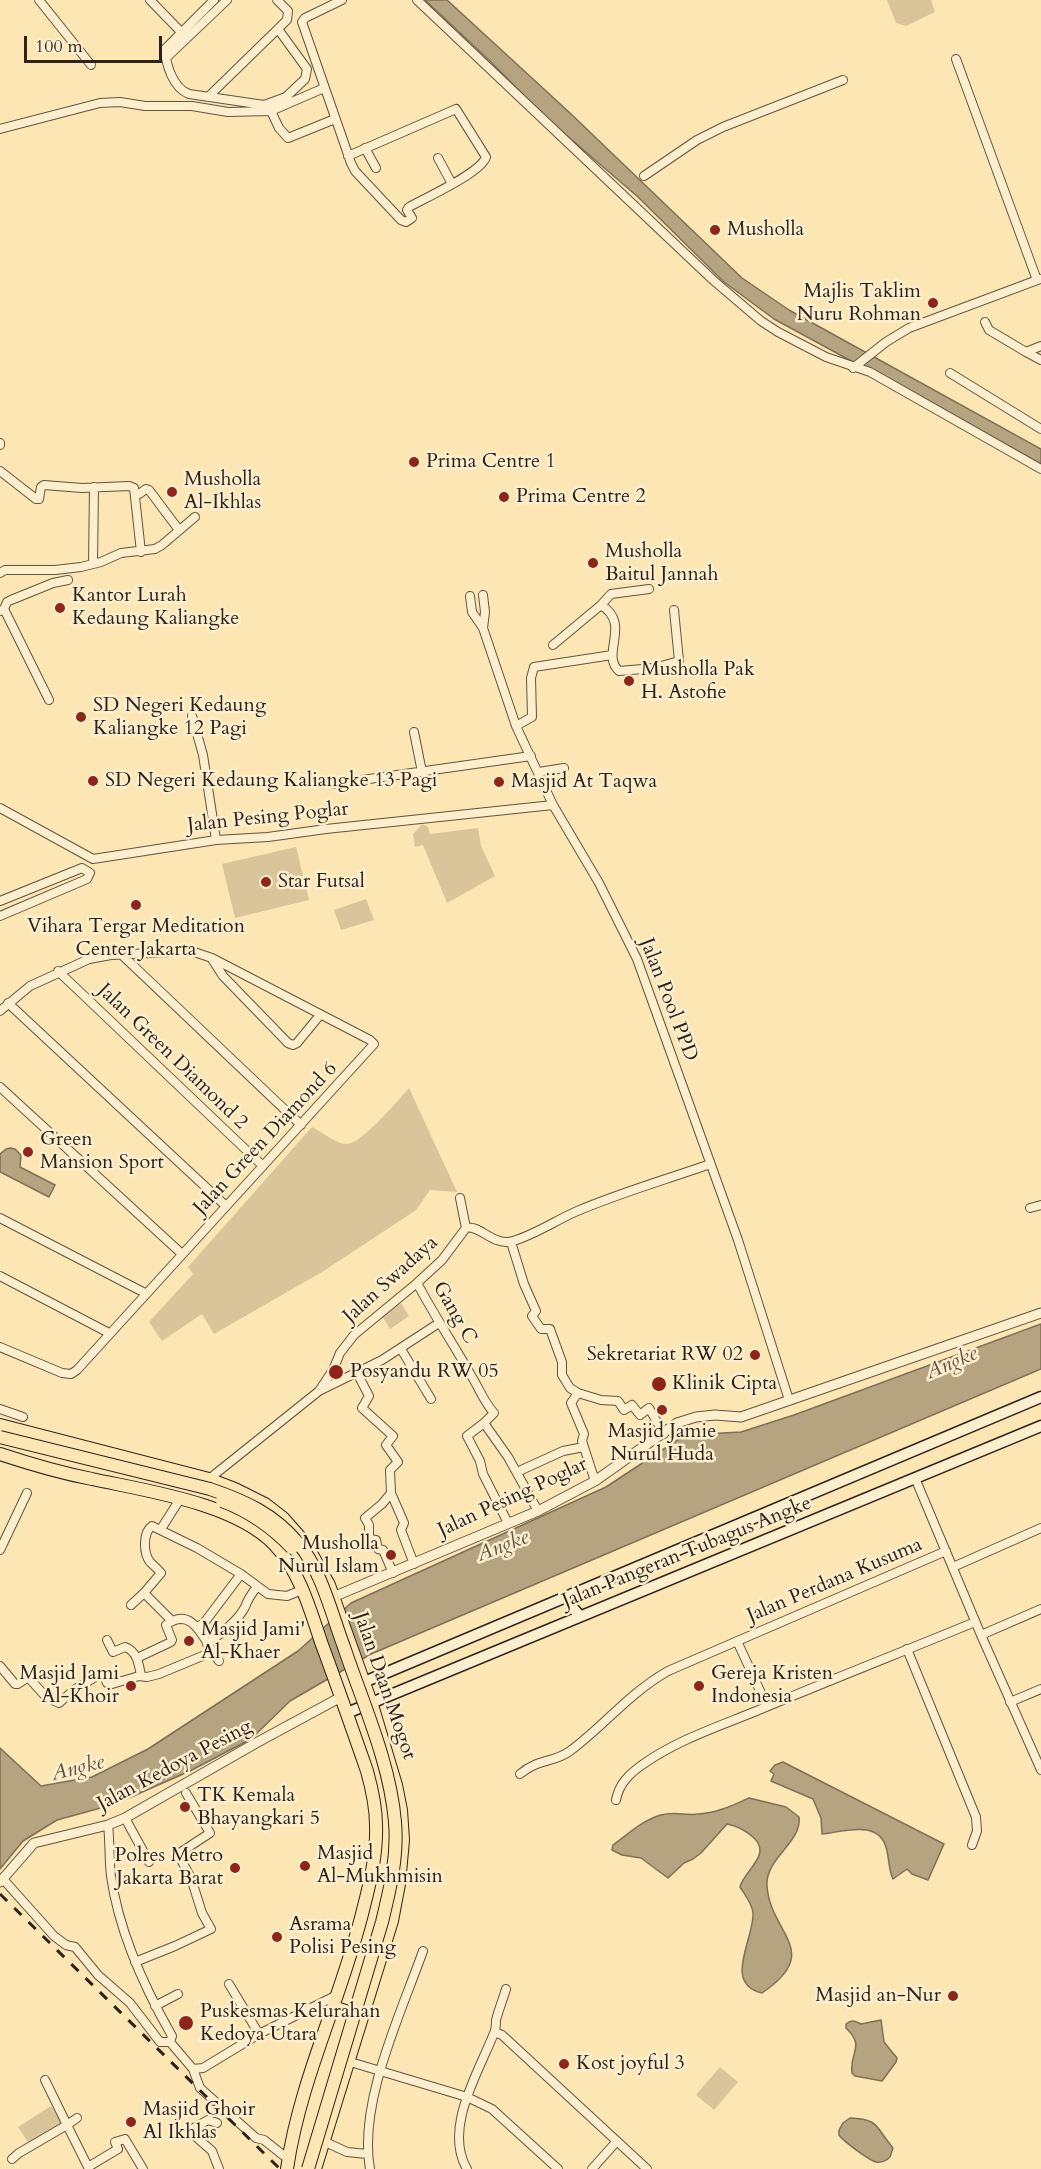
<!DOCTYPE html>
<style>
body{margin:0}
#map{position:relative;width:1041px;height:2169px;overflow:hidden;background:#fce6b3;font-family:Cardo,serif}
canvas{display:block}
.scale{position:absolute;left:24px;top:36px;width:138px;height:27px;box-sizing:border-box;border:3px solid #2e221b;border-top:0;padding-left:8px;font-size:18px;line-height:21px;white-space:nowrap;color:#2e221b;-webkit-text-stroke:4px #fdefce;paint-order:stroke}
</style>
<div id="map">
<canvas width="1041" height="2169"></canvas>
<div class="scale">100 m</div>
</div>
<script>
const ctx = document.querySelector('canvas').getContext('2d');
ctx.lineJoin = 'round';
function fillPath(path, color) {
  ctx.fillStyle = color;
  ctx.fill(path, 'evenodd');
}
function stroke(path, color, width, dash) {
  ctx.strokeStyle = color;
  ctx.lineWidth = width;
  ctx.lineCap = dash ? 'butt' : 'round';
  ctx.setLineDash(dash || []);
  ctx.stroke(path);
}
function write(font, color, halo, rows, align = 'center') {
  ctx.font = font + ' Cardo,serif';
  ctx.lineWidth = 5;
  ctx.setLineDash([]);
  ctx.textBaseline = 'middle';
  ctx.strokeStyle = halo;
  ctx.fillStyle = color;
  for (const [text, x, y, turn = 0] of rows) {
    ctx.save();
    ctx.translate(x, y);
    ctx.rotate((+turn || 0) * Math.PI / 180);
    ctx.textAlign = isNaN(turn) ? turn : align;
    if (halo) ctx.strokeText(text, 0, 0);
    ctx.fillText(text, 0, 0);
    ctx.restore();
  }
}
const green = new Path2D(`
 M887 0H931L935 12 906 26 896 23Z
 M422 824 428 827 430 834 478 828 481 846 495 876 447 903 423 845 415 847 413 834Z
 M296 847 309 900 235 918 222 864Z
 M366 899 374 920 341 930 334 910Z
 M409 1088 457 1192 430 1190 416 1210 392 1226 322 1272 214 1334 202 1314 162 1341 149 1322 193 1274 188 1267 312 1127C322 1132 335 1143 346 1144 360 1146 399 1099 409 1088Z
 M401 1303 409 1316 390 1329 382 1316Z
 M720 2067 738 2082 714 2110 696 2095Z
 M51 2106 63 2125 31 2147 18 2127Z`);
const water = new Path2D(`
 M425 0H447L570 113 742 278 789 310 1041 449V464L774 319 724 282 638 197 544 116 491 62Z
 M10 1148 15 1149 21 1155 20 1167 55 1185 49 1197 0 1172V1154L6 1149Z
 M1041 1324V1369L371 1654 290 1701 251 1739 190 1771 115 1804 57 1820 23 1841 0 1869V1748L41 1786 92 1777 148 1749 298 1651 351 1603 606 1487 685 1435 741 1432 794 1415Z
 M783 1762 944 1844 928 1880 912 1874 907 1869 893 1879C889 1871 889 1860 887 1851 881 1819 846 1831 822 1834L821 1818 813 1799 771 1781 774 1774 770 1771 775 1765Z
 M749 1798 786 1807 799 1817C802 1843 765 1858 767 1886 770 1934 824 1951 762 1993 722 1984 755 1937 753 1913 752 1903 745 1895 740 1887 744 1870 773 1855 753 1837 745 1830 738 1826 727 1824L701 1853 693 1859 684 1863 668 1878 641 1858 622 1855 612 1850 613 1845C628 1834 643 1820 661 1815 675 1811 686 1816 699 1814 717 1813 734 1805 749 1798Z
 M881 2020 884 2042 897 2058 896 2062 882 2081 855 2076 852 2073C849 2052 866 2047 846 2028V2024C852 2019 855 2021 861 2024Z
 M850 2118C880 2119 875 2127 893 2148L890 2157C886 2161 882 2163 876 2162 870 2161 843 2141 839 2135V2130L843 2123Z`);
const minor = new Path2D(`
 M39 0 91 65
 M150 0 182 33
 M214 0 165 49C166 65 173 88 189 94L264 105 286 97 305 79 307 69 278 29
 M342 0 305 18 302 22 351 163 355 171 401 220 406 222 412 218 407 210 409 207C425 198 481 173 486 157L456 109 348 156
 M417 0 713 280 761 321 778 332 826 357 870 372 1041 469
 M166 58 227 0
 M956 59 1037 280
 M208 97 287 20 288 11 277 0
 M271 111 324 88
 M0 129 100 103 120 102 145 106H192L228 112 271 111 279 128 288 138 335 119
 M365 148 376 168
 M438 158 452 184
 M644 176 697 140 723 127 843 80
 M985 322 989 330 1026 352 1041 346
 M1026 352 1041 360
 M853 368 886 342 909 328 1040 279
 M950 373 1041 429
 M0 445V443
 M0 471 36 499H39L41 487 44 485 82 488 129 486 134 488 141 552
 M135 492 139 494 146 489 149 490 179 530
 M93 564 94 487
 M0 573 5 570H55L81 567 101 562 121 553 155 549 162 545 195 517
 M483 595 485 612 483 628
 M470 596 472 612 483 628 516 726 553 805 599 883 637 959 738 1240 789 1400
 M601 605C632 624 600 654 619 671L654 668 679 661 674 610
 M4 609 7 602 11 600 53 583 68 580
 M0 611 4 609 49 700
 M553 645 601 605 611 594 649 589
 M192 716 203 755 216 840
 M516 726 532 717 531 678 534 667 612 655
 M414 732 422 772
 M539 772 564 768
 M334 784 531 756
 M0 808 93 859 216 840 268 837 326 829 553 805
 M0 901 82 868 90 873 87 879 0 916
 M121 954 301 1125
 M212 959 223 976 288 1043 293 1045 297 1043 320 1015
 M58 971 263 1166
 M8 1003 226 1206
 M0 1011 30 986 89 959 111 955 191 951 212 958 370 1040 374 1044 77 1370 71 1374 62 1373 0 1347
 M0 1087 182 1254
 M460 1198 466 1228
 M1030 1208 1041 1205
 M0 1218 145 1293
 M466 1228C479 1224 494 1247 513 1241 534 1235 555 1221 575 1212 619 1193 665 1180 710 1164
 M511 1242 524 1284 536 1311 532 1316 541 1329H550L562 1362V1375L570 1388 578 1393 601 1400 618 1401 624 1410 632 1405 640 1415 649 1408 664 1434
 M0 1276 109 1333
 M417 1283C434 1315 454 1345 472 1377 480 1390 484 1402 494 1413L484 1423 508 1457 538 1511
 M401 1349 431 1399
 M356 1371 369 1396 362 1408 393 1436 386 1445 398 1462 390 1470 391 1493 382 1504 365 1518 369 1525V1539L376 1540 378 1549 383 1550 393 1573
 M321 1390 382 1360 439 1323
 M578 1393 571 1403 584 1434 582 1441 595 1481
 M0 1409 23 1417
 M484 1423 467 1436 480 1461 483 1474 508 1523
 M517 1472 563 1451 584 1447
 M915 1478 981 1635 1041 1770
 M209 1479 319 1391 333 1370 340 1353 354 1335 417 1283 442 1260 466 1228
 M391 1493 404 1523 401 1530 414 1564
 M161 1529 180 1499
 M0 1550 27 1493
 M953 1567 1041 1528
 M144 1593 161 1573C158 1569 154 1566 150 1562 143 1553 143 1532 152 1526L197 1548 241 1574 268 1594 287 1596 302 1590
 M131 1605 144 1593 172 1621
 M197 1627 204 1623 241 1574
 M981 1635 1041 1609
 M107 1640 113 1652 125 1647C137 1651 139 1664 141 1676
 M737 1641 767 1706
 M207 1644C220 1634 238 1621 245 1607 248 1599 251 1594 257 1587
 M907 1649 976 1817 977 1831 972 1845
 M137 1658 171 1642 172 1640 166 1625C194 1604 204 1642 219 1661
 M0 1666 15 1684H18L28 1677 46 1697 59 1703 74 1690 100 1674 104 1676 107 1683 112 1684 139 1676 147 1677 159 1674 212 1652
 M1010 1702 1041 1689
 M520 1774C539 1758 554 1763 570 1751 605 1725 628 1694 668 1671L946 1551
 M616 1800C619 1784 629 1774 642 1765 675 1741 717 1727 754 1712 828 1681 902 1652 975 1622
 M125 1818 149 1862
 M108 1825C110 1842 109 1859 111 1876 119 1933 144 1987 172 2036L170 2042 193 2069 200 2088 256 2138 264 2140 288 2159
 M3 1879 54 1936 66 1945 75 1947 98 1975 130 2003 160 2042H170
 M135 1962 175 1946 211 1929 202 1913 191 1878 178 1854 210 1833 186 1793
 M229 1984 259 2034
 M155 2006 178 1994
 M494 2034 497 2033 502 2035 647 2169
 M347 2061 467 2097 492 2109 558 2169
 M193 2069 203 2068 259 2034 337 1995
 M45 2080 67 2125 77 2118
 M217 2123 208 2120 192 2129 195 2136 212 2151 219 2169
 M323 2141 347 2152 367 2154
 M12 2159 19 2153 67 2125 88 2167
 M89 2169 88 2167 118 2149 115 2142 125 2139 143 2169
 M370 2169C358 2103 401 2013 423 1951
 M467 2169C443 2128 479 2072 494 2033 496 2029 496 2024 496 2020 499 2009 503 1999 506 1989
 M592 2169 617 2141`);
const tertiary = new Path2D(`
 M333 1597 538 1511 595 1481 677 1423 696 1417 715 1415 741 1417 1041 1313
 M0 1882 34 1843 108 1825 125 1818 256 1743 341 1697`);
const secondary = new Path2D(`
 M572 1594V1607L580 1616
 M364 1682 1041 1397
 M347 1713 1041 1426`);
const trunk = new Path2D(`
 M0 1425 209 1479 235 1489 265 1504 283 1518 306 1544 329 1585 372 1705 396 1785 401 1810 403 1840 399 1884 392 1921 315 2169
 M0 1454C30 1464 61 1473 92 1479 147 1491 234 1503 274 1544 299 1570 310 1609 321 1642 337 1685 352 1728 367 1771 372 1789 376 1806 376 1825 377 1852 371 1879 364 1906 343 1995 300 2078 287 2169
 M333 2007 361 2016`);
const rail = new Path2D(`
 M0 1894 280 2169`);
const trunkBridge = new Path2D(`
 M0 1437 210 1489C245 1501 274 1514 298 1543 321 1569 332 1615 344 1647 363 1704 390 1762 395 1822 398 1857 390 1889 382 1922L308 2169
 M222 1501C249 1511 272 1527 292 1548`);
const markers = [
 [715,230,6,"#8f2418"],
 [933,303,6,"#8f2418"],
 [414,462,6,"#8f2418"],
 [172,492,6,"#8f2418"],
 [504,497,6,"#8f2418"],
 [593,563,6,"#8f2418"],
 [60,608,6,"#8f2418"],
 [629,681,6,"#8f2418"],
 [81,717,6,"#8f2418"],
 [93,781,6,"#8f2418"],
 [499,782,6,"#8f2418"],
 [266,882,6,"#8f2418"],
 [136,905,6,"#8f2418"],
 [28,1152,6,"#8f2418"],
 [755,1355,6,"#8f2418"],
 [336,1372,8,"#8f2418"],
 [659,1384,8,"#8f2418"],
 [662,1410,6,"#8f2418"],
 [391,1555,6,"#8f2418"],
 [189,1641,6,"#8f2418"],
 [131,1686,6,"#8f2418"],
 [699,1686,6,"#8f2418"],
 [185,1807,6,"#8f2418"],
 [305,1866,6,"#8f2418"],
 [235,1868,6,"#8f2418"],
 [277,1937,6,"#8f2418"],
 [953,1996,6,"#8f2418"],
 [186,2023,8,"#8f2418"],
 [564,2064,6,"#8f2418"],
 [131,2122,6,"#8f2418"]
];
const poiNames = [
 ["Musholla",727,230],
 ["Majlis Taklim",921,292,"right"],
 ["Nuru Rohman",921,315,"right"],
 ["Prima Centre 1",426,462],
 ["Musholla",184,480],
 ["Al-Ikhlas",184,503],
 ["Prima Centre 2",516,497],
 ["Musholla",605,552],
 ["Baitul Jannah",605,575],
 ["Kantor Lurah",72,596],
 ["Kedaung Kaliangke",72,619],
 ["Musholla Pak",641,670],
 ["H. Astofie",641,693],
 ["SD Negeri Kedaung",93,706],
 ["Kaliangke 12 Pagi",93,729],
 ["SD Negeri Kedaung Kaliangke 13 Pagi",105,781],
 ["Masjid At Taqwa",511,782],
 ["Star Futsal",278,882],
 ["Vihara Tergar Meditation",136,927,"center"],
 ["Center Jakarta",136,950,"center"],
 ["Green",40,1140],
 ["Mansion Sport",40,1163],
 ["Sekretariat RW 02",743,1355,"right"],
 ["Posyandu RW 05",350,1372],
 ["Klinik Cipta",672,1384],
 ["Masjid Jamie",662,1432,"center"],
 ["Nurul Huda",662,1455,"center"],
 ["Musholla",379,1544,"right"],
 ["Nurul Islam",379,1567,"right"],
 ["Masjid Jami'",201,1630],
 ["Al-Khaer",201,1653],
 ["Masjid Jami",119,1674,"right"],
 ["Al-Khoir",119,1697,"right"],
 ["Gereja Kristen",711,1674],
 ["Indonesia",711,1697],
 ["TK Kemala",197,1796],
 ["Bhayangkari 5",197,1819],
 ["Masjid",317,1854],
 ["Al-Mukhmisin",317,1877],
 ["Polres Metro",223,1856,"right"],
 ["Jakarta Barat",223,1879,"right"],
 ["Asrama",289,1925],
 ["Polisi Pesing",289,1948],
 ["Masjid an-Nur",941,1996,"right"],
 ["Puskesmas Kelurahan",200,2012],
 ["Kedoya Utara",200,2035],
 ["Kost joyful 3",576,2064],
 ["Masjid Ghoir",143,2110],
 ["Al Ikhlas",143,2133]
];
const streetNames = [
 ["Jalan Pesing Poglar",268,818,-6],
 ["Jalan Pool PPD",668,1000,69],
 ["Jalan Green Diamond 2",172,1057,44],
 ["Jalan Green Diamond 6",266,1139,-47],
 ["Jalan Swadaya",391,1280,-42],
 ["Gang C",454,1313,60],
 ["Jalan Pesing Poglar",513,1498,-25],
 ["Jalan Pangeran Tubagus Angke",687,1553,-22],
 ["Jalan Perdana Kusuma",835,1581,-23],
 ["Jalan Daan Mogot",384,1686,71],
 ["Jalan Kedoya Pesing",175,1766,-28]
];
const waterNames = [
 ["Angke",952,1364,-23],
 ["Angke",503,1547,-21],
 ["Angke",78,1769,-14]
];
fillPath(green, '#d9c599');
fillPath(water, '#b6a37f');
stroke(water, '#806f57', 1.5);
stroke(minor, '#625341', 10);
stroke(tertiary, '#625341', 11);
stroke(secondary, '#2e221b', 13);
stroke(trunk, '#2e221b', 14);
stroke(minor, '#fdefce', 8);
stroke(tertiary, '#fdefce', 9);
stroke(secondary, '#fdefce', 10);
stroke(trunk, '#fce6b3', 12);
stroke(rail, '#2e221b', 3, [10, 10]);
stroke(trunkBridge, '#2e221b', 14, []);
stroke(trunkBridge, '#fce6b3', 12);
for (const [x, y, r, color] of markers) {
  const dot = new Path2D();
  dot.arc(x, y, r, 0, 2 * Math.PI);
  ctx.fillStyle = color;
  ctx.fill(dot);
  stroke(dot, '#fdefce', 2);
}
write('20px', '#2e221b', '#fdefce', poiNames, 'left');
write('20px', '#2e221b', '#fdefce', streetNames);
write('italic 21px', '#5e4f3e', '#fdefce', waterNames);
</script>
